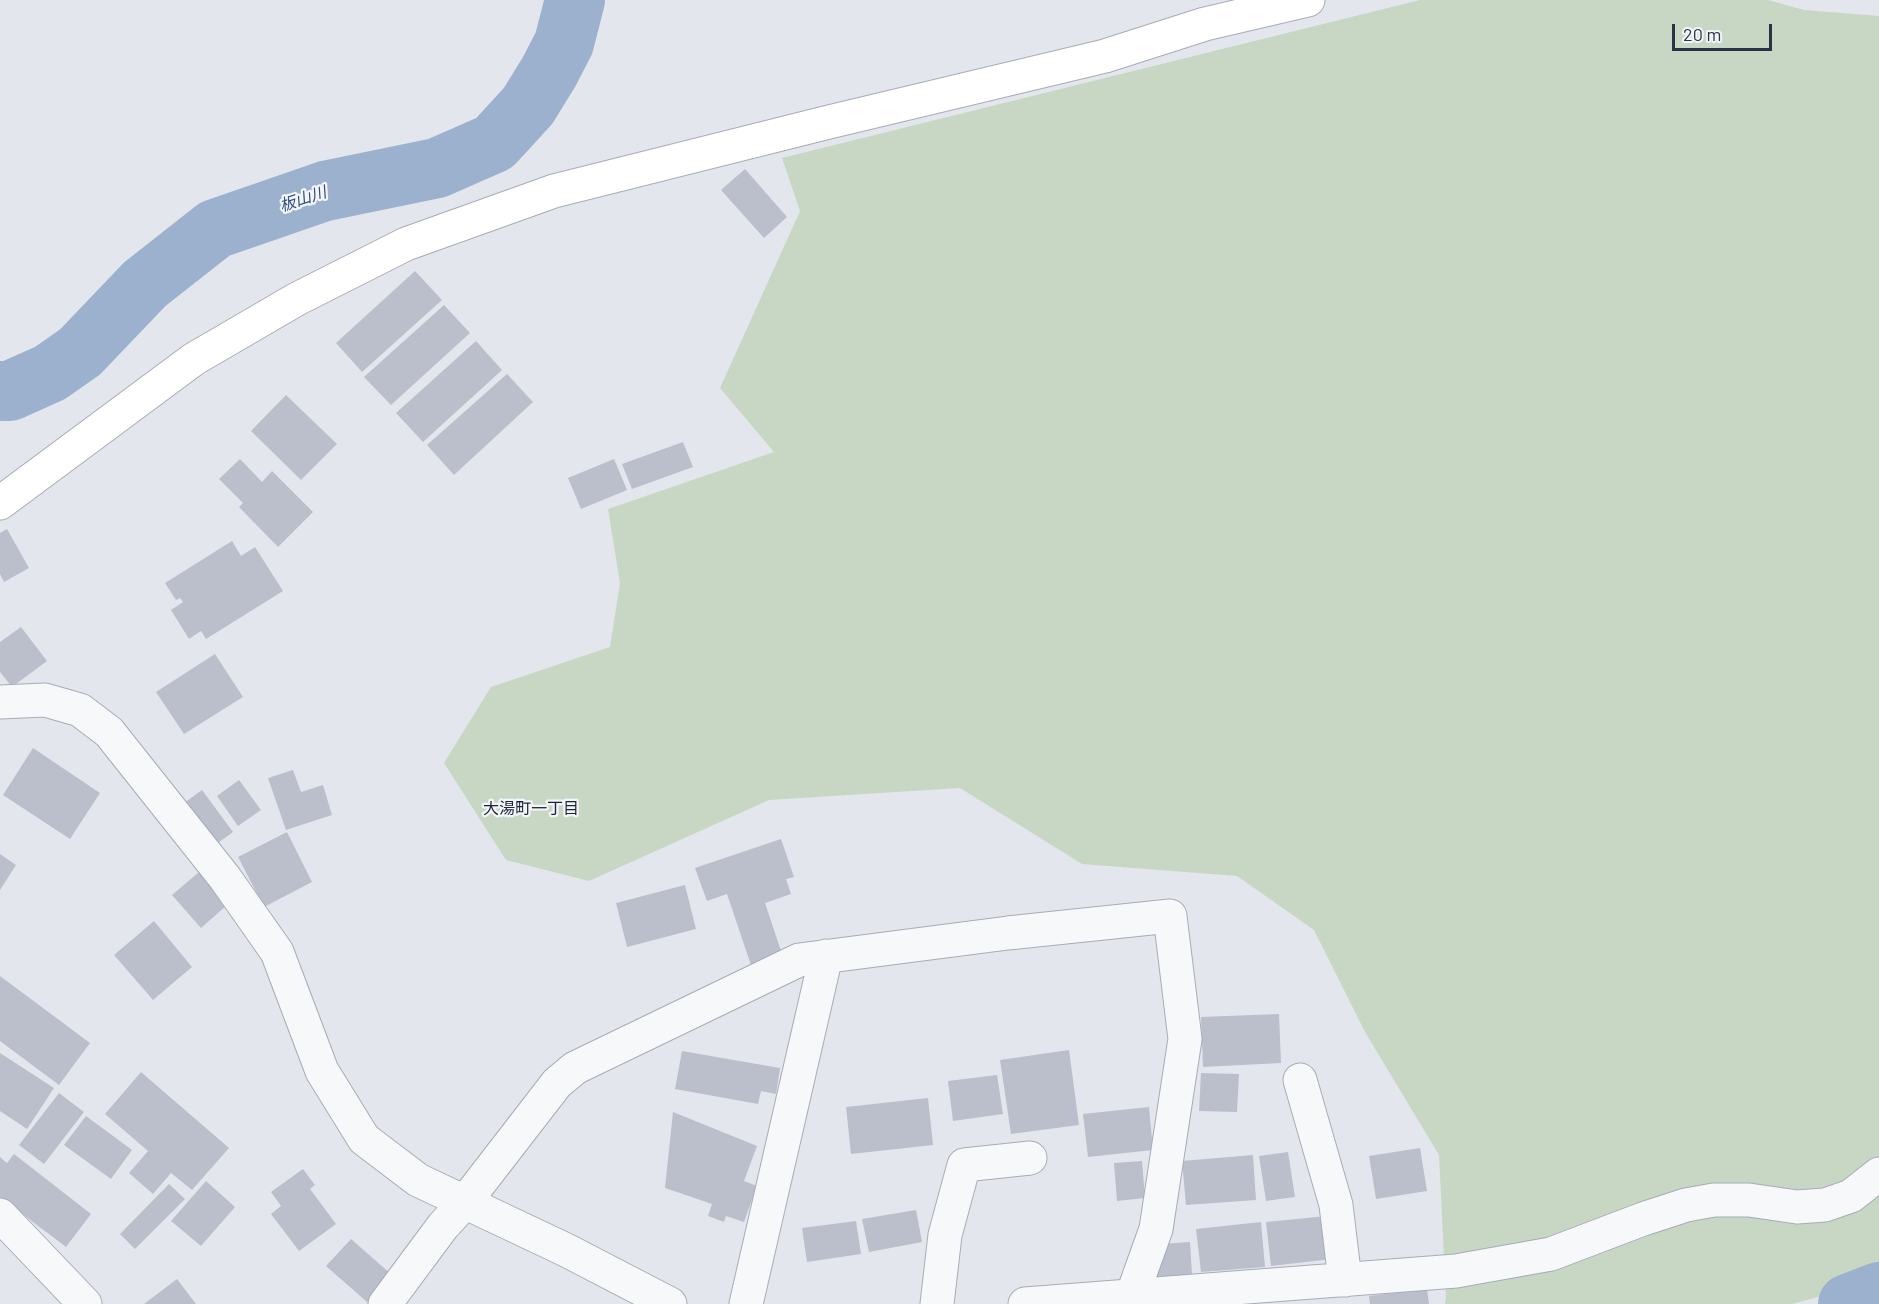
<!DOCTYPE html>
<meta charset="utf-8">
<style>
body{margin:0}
#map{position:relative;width:1879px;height:1304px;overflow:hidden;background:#e3e6ec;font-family:Barlow,sans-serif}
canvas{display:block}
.scale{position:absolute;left:1672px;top:24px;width:100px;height:27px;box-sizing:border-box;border:3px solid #293246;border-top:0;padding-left:8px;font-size:18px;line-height:21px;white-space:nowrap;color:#293246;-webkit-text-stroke:4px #f3f5f9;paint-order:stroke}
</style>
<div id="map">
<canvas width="1879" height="1304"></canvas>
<div class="scale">20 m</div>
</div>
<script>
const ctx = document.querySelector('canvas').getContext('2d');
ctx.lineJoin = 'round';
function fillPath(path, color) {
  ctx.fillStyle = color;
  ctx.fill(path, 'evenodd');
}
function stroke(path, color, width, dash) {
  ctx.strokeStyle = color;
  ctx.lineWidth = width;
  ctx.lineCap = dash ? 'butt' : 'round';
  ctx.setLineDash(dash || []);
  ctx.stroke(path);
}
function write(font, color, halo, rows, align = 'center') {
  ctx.font = font + ' Barlow,"Noto Sans JP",sans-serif';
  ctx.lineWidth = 4.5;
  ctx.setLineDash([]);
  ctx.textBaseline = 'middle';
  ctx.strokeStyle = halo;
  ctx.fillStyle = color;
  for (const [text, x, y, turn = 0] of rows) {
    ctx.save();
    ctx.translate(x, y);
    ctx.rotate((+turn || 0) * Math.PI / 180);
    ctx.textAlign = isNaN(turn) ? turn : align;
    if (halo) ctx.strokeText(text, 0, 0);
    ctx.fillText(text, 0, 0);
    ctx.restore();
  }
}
const green = new Path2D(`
 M1420 0H1768L1804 10 1879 16V1275L1844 1290 1792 1304H1445L1446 1297 1439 1155 1365 1032 1314 930 1237 876 1082 864 960 788 769 800 589 881 506 860 444 763 491 687 610 647 620 583 608 509 774 452 720 388 800 211 782 158Z`);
const river = new Path2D(`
 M0 391H10L50 373 80 352 145 284 215 229 325 191 437 168 494 143 528 106 549 72 564 43 575 0
 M1848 1304 1879 1292`);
const building = new Path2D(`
 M745 169 787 217 764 238 721 190Z
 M415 271 442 300 362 372 336 343Z
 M444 305 470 333 391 405 364 377Z
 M476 341 502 370 423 442 396 413Z
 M507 374 533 402 454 475 427 445Z
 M286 395 337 444 301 480 251 431Z
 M683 442 693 467 632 489 622 464Z
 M240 459 262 482 272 471 313 512 278 547 239 507 243 503 219 479Z
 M614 459 627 490 581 509 568 478Z
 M7 529 29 568 4 582 0 574V533Z
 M232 541 241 556 255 547 283 591 206 639 201 631 189 639 171 610 183 602 180 598 176 600 165 583Z
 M21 627 47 661 12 687 0 672V642Z
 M215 654 243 697 184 734 156 692Z
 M33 748 100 793 70 839 3 795Z
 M293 770 301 792 323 785 332 815 286 830 268 778Z
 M239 780 261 810 238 826 217 796Z
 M202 790 233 832 215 845 184 803Z
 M287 832 312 882 264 907 238 857Z
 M781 839 794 877 786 879 791 894 765 903 784 960 753 971 727 894 707 901 695 868Z
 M0 854 16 865 0 890Z
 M199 872 227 905 201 928 172 895Z
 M685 885 696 929 627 947 616 903Z
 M154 921 192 967 153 1000 114 955Z
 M0 976 90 1043 59 1085 0 1041Z
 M1279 1014 1281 1063 1203 1067 1201 1017Z
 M1069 1050 1079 1125 1011 1134 1000 1060Z
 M682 1051 780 1068 776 1094 761 1091 758 1104 675 1089Z
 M0 1053 54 1088 27 1129 0 1111Z
 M141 1072 229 1148 192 1190 171 1173 153 1194 129 1173 148 1151 105 1114Z
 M1201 1073 1239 1074 1237 1112 1199 1111Z
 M997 1075 1003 1114 953 1121 948 1081Z
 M59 1093 84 1112 44 1164 19 1145Z
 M928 1098 933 1145 851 1154 846 1107Z
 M1149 1107 1153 1150 1088 1157 1083 1114Z
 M673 1112 757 1146 744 1181 757 1186 744 1222 726 1216 724 1222 708 1216 712 1204 665 1188Z
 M86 1116 132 1150 111 1179 64 1145Z
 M1420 1148 1427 1191 1376 1199 1369 1156Z
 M1288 1152 1295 1197 1266 1201 1259 1156Z
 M14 1154 91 1214 66 1247 0 1197V1157L7 1163Z
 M1253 1155 1256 1200 1186 1205 1182 1161Z
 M1142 1161 1145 1198 1117 1201 1114 1163Z
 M303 1169 315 1185 310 1189 336 1224 299 1251 271 1214 281 1206 271 1192Z
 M206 1181 235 1207 201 1246 171 1221Z
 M169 1184 185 1199 135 1249 120 1234Z
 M916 1210 922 1242 869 1252 862 1219Z
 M1327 1216 1332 1259 1271 1266 1266 1222Z
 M856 1221 861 1254 807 1262 802 1228Z
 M1261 1222 1265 1267 1201 1272 1196 1229Z
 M351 1239 392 1275 367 1302 326 1266Z
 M1190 1242 1192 1275 1151 1280 1160 1244Z
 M177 1279 196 1304H144Z
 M1427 1289 1429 1304H1370L1369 1296Z`);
const street = new Path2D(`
 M0 702 45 700 80 710 109 732 225 878 277 952 322 1071 364 1139 418 1180 566 1250 670 1304
 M1300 1080 1336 1205 1345 1280
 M0 1215 85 1304
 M385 1304 443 1226 465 1202 557 1083 575 1068 799 960 1008 933 1170 916 1185 1039 1156 1229 1132 1296
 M746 1304 826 956
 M937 1304 945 1235 964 1165 1030 1158
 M1025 1304 1456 1271 1551 1254 1643 1219 1686 1205 1714 1200H1749L1797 1207 1825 1205 1851 1196 1879 1174`);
const secondary = new Path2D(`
 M0 503 194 359 297 299 406 244 554 191 829 122 1105 56 1205 24 1308 0`);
const waterNames = [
 ["板山川",303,199,-18]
];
const neighbourhoodNames = [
 ["大湯町一丁目",531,809]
];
fillPath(green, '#c7d7c4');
stroke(river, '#9cb1ce', 60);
fillPath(building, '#babfcb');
stroke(street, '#a7acb7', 35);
stroke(secondary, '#a7acb7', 35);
stroke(street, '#f7f8fa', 33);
stroke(secondary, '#fff', 33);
write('italic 16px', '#304d7d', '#f3f5f9', waterNames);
write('16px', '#1c2337', '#f3f5f9', neighbourhoodNames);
</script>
